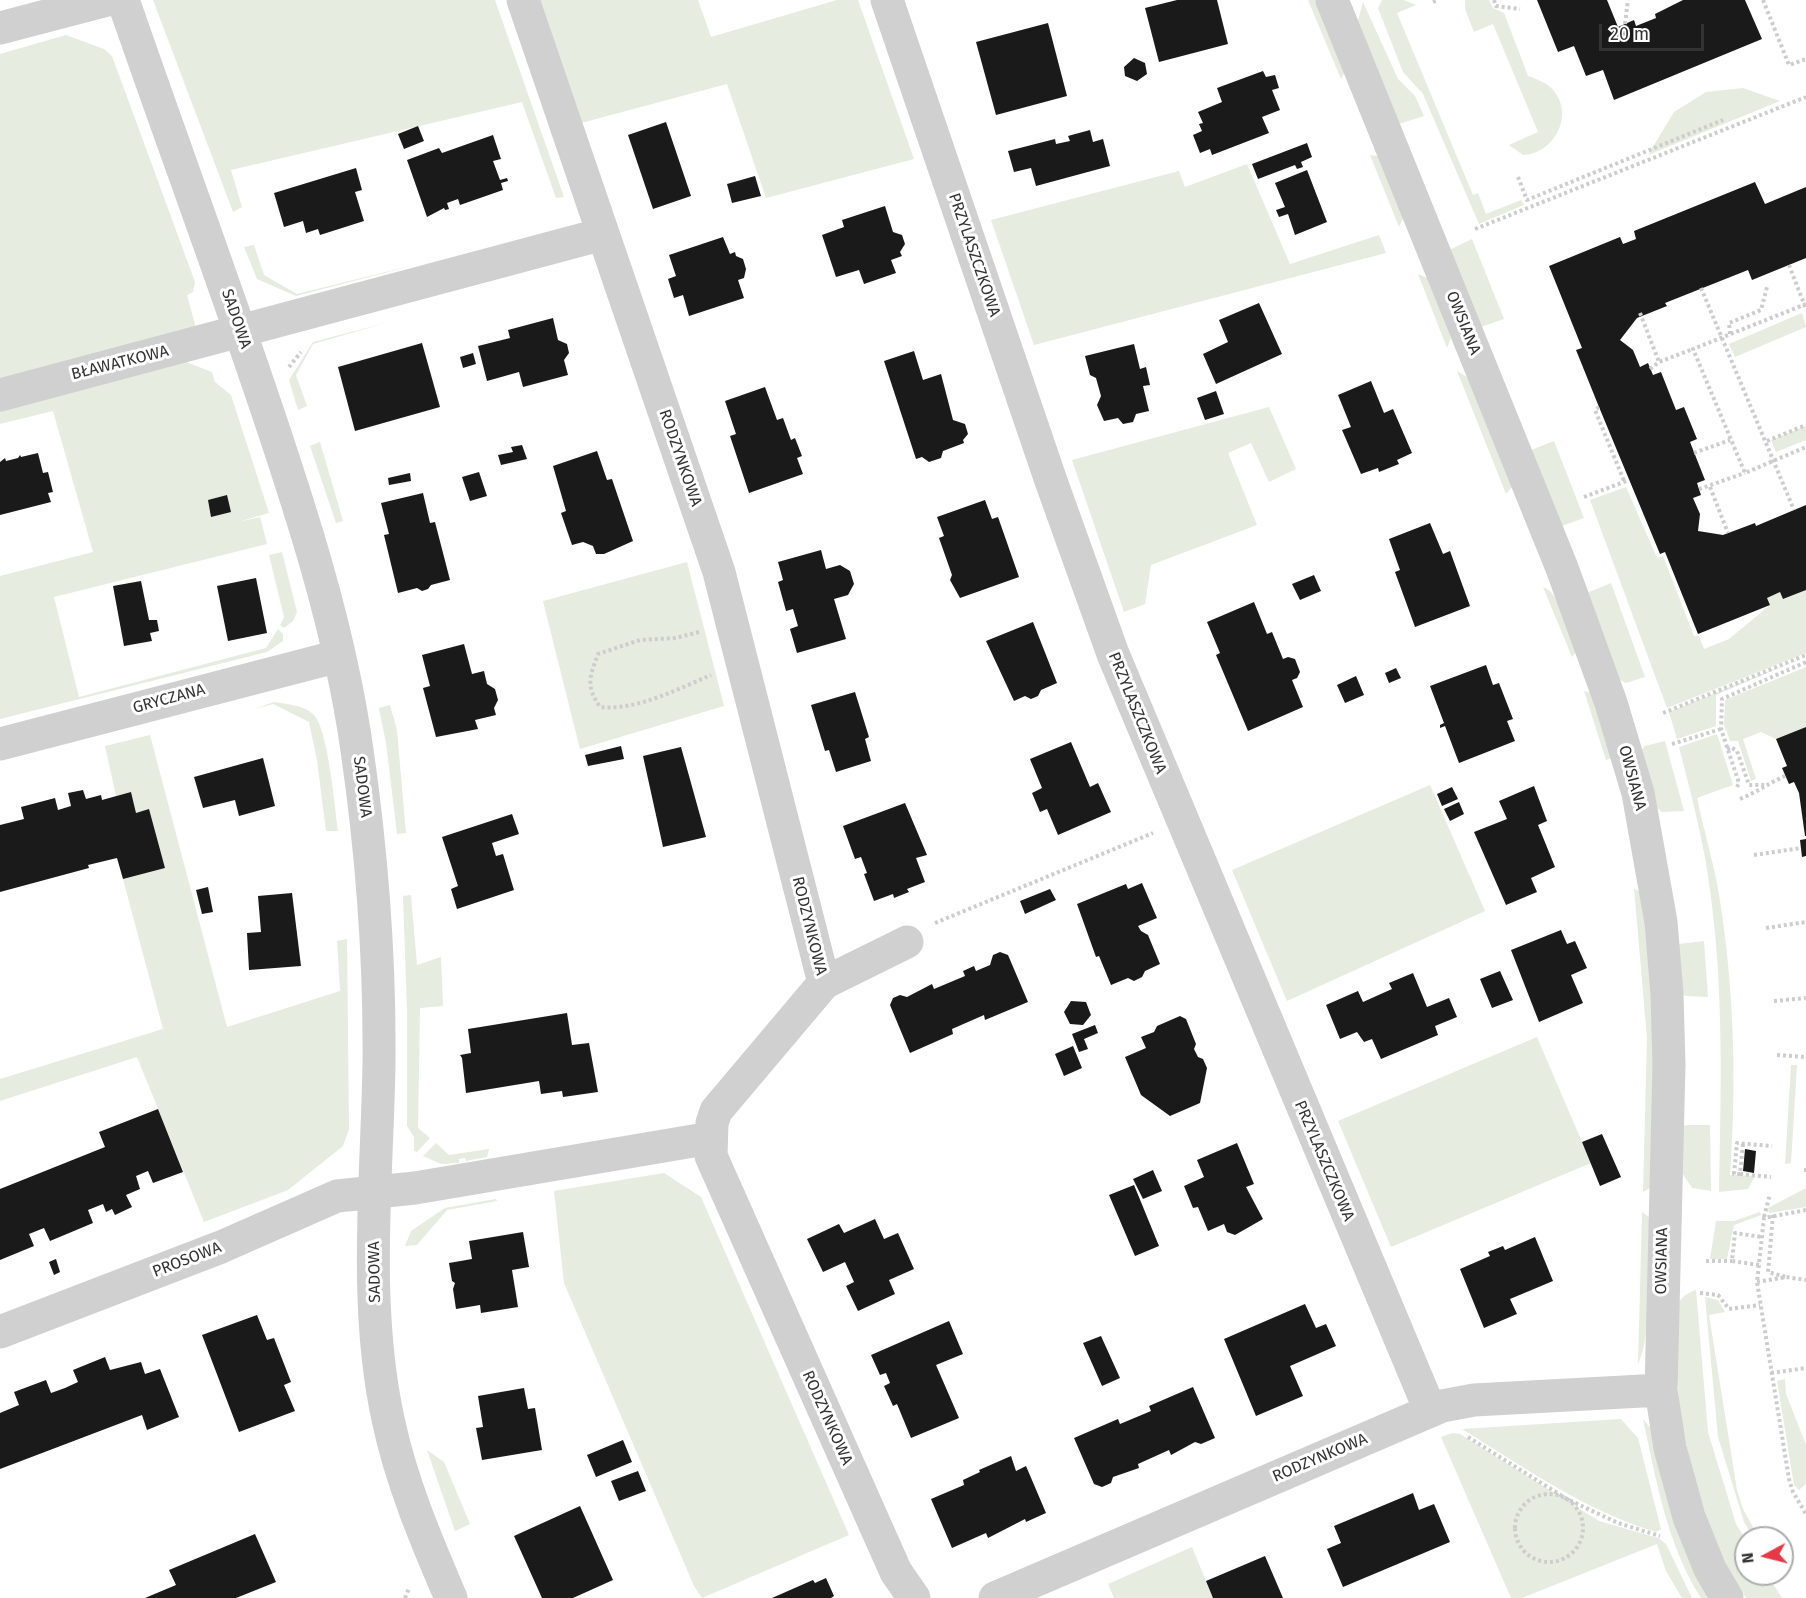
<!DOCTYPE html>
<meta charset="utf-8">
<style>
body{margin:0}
#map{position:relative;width:1806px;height:1598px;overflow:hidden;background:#fff;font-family:"Fira Sans",sans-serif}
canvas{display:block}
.north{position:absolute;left:1734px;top:1526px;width:60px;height:60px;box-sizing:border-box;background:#fff;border:2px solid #adadad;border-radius:50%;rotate:263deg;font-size:16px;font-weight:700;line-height:24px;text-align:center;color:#333}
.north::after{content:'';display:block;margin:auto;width:21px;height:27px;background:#e63946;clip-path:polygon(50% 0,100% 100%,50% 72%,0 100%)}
.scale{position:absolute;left:1599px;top:24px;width:105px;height:27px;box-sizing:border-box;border:3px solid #333;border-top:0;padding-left:8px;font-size:18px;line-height:21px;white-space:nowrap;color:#333;-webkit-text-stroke:4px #fff;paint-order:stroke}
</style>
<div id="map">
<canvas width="1806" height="1598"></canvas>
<div class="north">N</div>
<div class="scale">20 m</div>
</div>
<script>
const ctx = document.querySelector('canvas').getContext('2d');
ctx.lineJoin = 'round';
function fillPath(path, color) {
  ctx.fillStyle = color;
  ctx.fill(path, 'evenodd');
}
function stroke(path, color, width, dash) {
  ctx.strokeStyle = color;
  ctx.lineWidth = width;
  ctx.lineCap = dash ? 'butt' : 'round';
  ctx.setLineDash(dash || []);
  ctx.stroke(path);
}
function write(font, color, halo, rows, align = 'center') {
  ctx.font = font + ' "Fira Sans",sans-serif';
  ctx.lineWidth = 6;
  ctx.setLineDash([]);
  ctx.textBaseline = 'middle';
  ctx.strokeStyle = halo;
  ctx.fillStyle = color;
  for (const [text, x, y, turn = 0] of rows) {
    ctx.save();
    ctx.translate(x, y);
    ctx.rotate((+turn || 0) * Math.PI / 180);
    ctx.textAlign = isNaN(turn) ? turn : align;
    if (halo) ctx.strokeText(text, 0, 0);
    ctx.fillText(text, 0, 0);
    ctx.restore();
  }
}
const green = new Path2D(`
 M153 0H495L564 197 556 198 522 102 231 170 242 207 233 212Z
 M540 0H698L711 37 837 0H858L914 159 766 198 727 84 581 123Z
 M1308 0H1316L1345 71 1341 79Z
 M1382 0H1404L1416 5 1397 13 1473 195 1478 193 1486 214 1521 200 1524 205 1479 224 1423 94 1403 72 1378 8Z
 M1465 0H1489L1493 8 1504 13 1528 76C1537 79 1547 83 1553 90 1575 115 1554 154 1523 155L1509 145 1538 132 1493 24 1474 32 1465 9Z
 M1363 2 1398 79 1415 96 1424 116 1399 124 1357 24Z
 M66 35 104 49 112 56 195 282 193 292 187 295 196 328 0 379V54Z
 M1743 88 1780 101 1648 155 1674 112 1706 92Z
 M1370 155 1378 156 1403 218 1399 227Z
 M1247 164 1290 264 1379 235 1386 253 1034 345 991 220 1179 171 1185 187Z
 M1472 239 1504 319 1481 327 1449 250Z
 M254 245 264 275 297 294 426 262 296 296 257 279 244 247Z
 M1418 274 1427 278 1451 338 1447 348Z
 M1802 313 1806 327 1735 357 1729 344Z
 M389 322 313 344 296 375 307 406 298 410 289 380 313 342Z
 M186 362 212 372 215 382 231 395 269 513 238 522 260 517 267 544 54 597 79 697 266 648 278 629 283 634V641L267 652 0 719V576L93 552 53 411 0 424V411Z
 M1457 371 1467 377 1512 487 1506 494Z
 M1269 407 1296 469 1269 482 1251 443 1228 453 1257 525 1151 565 1145 604 1124 612 1072 460Z
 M1806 426V440L1776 452 1771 440Z
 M1554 441 1584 518 1562 526 1531 450Z
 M320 442 343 521 336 523 310 446Z
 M1626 487 1657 558 1663 556 1694 636H1699L1704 649 1729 639 1770 605 1767 598 1780 592 1784 599 1806 590V653L1667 708 1590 500Z
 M282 552 297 612 293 621 284 628 280 625 284 617 269 555Z
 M687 562 724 706 580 749 543 601Z
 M1611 583 1645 677 1626 683 1620 680 1587 593Z
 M1543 587C1559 591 1571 633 1578 649L1572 657Z
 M1806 656 1716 695V726L1677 739 1669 712Z
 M1806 667V727L1776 739 1761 732 1743 739 1756 779 1751 781 1738 741H1730L1724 724 1725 700Z
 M1584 691 1593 693 1612 758 1606 760Z
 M274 702C286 704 303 705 313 714 328 727 335 808 338 831H326L317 760 309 722 273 704 254 709Z
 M390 705 397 730 406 833 397 834 386 743 379 708Z
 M1717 734 1733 785 1697 798C1703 826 1711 855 1717 883 1734 979 1737 1078 1730 1175L1755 1176 1748 1189 1719 1192C1721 1091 1724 990 1710 890 1704 842 1691 794 1679 747Z
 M150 735 227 1027 340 991 337 941 347 939 349 1129 343 1146 288 1190 204 1222 137 1057 0 1101V1079L163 1029 123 879 165 868 149 810 136 813 131 792 116 796 105 746Z
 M1665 741 1684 811 1662 812 1656 807 1641 751 1645 746Z
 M1430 785 1485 911 1287 1001 1232 870Z
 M1634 888 1643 894 1655 1038 1650 1188 1643 1192 1647 1038Z
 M411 895 417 965 441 957 443 1006 420 1008 418 1128 430 1138 417 1152 414 1151V1137L407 1126V1009L403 896Z
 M1704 941 1708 997 1686 996 1682 994 1679 944Z
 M1537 1037 1591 1163 1391 1247 1338 1121Z
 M1791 1065H1797L1791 1163 1785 1164Z
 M1687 1125H1710L1711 1191 1692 1188 1680 1170 1683 1126Z
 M436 1143 449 1155 489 1149 487 1157 466 1161 465 1158 459 1159V1163L441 1164 423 1156Z
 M664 1173 701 1197 849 1535 702 1598 694 1586 564 1283 554 1191Z
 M1806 1188V1207L1769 1213 1768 1208Z
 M496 1199 497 1201 447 1210 417 1245 405 1246 411 1231 445 1208Z
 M1642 1212 1649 1217C1650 1249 1652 1339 1638 1364Z
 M1760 1212 1761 1215 1734 1225 1727 1259H1710L1716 1221H1734Z
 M1696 1290 1708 1432 1736 1524 1746 1540V1574H1767L1782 1598H1746C1731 1577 1720 1553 1711 1529 1689 1470 1674 1401 1676 1335 1676 1326 1675 1316 1677 1308 1679 1298 1687 1293 1696 1290Z
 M1705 1297 1718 1300 1725 1312 1709 1315 1737 1490 1743 1509 1759 1538H1754L1744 1522 1718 1437Z
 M1785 1379 1786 1394 1806 1445V1484L1799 1490 1794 1485 1777 1381Z
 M1621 1419 1638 1438 1661 1529 1656 1532C1586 1511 1525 1468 1462 1429Z
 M1643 1419 1652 1430 1709 1598H1701C1667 1545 1656 1479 1643 1419Z
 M1452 1433 1460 1434 1599 1521 1658 1538 1666 1544 1692 1598H1682L1666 1571 1657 1544 1522 1598H1511L1441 1437Z
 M427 1450 444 1462 470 1524 455 1531Z
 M1192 1547 1213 1598H1114L1108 1584Z`);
const building = new Path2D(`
 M1177 0H1217L1228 44 1159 62 1145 8Z
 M1537 0H1607L1618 27 1634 20 1636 26 1656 18 1655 14 1683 0H1745L1762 39 1614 100 1603 70 1586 76 1574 46 1558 52Z
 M1048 23 1067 96 996 115 976 42Z
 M1134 58 1145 63 1147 74 1137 81 1125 76 1124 67Z
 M1263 71 1266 77 1275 75 1279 88 1272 90 1280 110 1262 117 1269 133 1212 155 1210 149 1200 153 1193 135 1202 131 1199 124 1203 123 1198 112 1222 102 1217 88Z
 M666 122 691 196 653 209 628 135Z
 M418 126 424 141 404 149 398 134Z
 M1090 130 1093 142 1103 139 1110 166 1036 186 1031 168 1014 172 1008 151 1055 139 1056 144 1070 141 1068 136Z
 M493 135 501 159 493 161 500 180 507 178 508 181 501 183 503 190 460 205 458 199 447 203 449 209 445 210 444 208 427 217 407 160 439 148 442 153Z
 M1307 143 1312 157 1301 162 1303 167 1297 169 1295 165 1258 179 1252 164Z
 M356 168 362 190 355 192 364 221 320 235 318 229 306 233 303 221 284 227 274 193Z
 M1307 170 1327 222 1295 235 1288 214 1279 217 1276 210 1285 207 1275 183Z
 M755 176 761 196 732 203 727 184Z
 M1755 182 1765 204 1806 187V258L1752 280 1748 270 1665 303 1667 306 1637 318 1620 340 1633 350 1640 367 1648 363 1653 375 1661 372 1676 410 1684 407 1697 439 1690 442 1705 480 1697 483 1701 495 1693 498 1700 514 1698 531 1723 535 1755 523 1756 526 1806 505V590L1783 599 1780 592 1767 598 1770 605 1698 634 1665 552 1660 554 1599 407 1576 350 1582 348 1549 266 1620 237 1623 244 1636 239 1634 231Z
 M885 206 893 232 902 235 905 244 900 252 902 256 891 260 896 273 864 284 859 270 836 277 822 235 844 227 842 220Z
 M723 237 730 254 735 252 736 256 743 259 746 269 744 278 738 280 744 298 689 316 683 295 674 298 668 279 676 276 669 255Z
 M1259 303 1282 354 1216 384 1203 354 1228 342 1219 320Z
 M553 318 558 340 567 344 569 353 564 360 568 375 523 387 519 372 487 381 478 346 510 338 508 330Z
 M422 343 440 407 355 431 338 367Z
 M1134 344 1140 369 1146 367 1150 385 1143 386 1149 411 1136 414 1133 422 1123 424 1118 418 1104 421 1097 405 1101 396 1096 378 1090 375 1085 356Z
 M914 351 923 380 941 374 953 420 965 424 968 434 963 440 964 443 943 451 941 458 929 462 922 457 916 459 884 361Z
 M473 353 476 364 463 368 460 357Z
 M1371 381 1384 413 1393 409 1412 453 1397 460 1399 464 1379 472 1378 468 1361 474 1342 430 1351 427 1338 395Z
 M765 387 777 420 783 418 791 440 795 438 802 456 797 458 803 474 749 493 730 436 736 434 725 401Z
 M1216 391 1224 414 1205 420 1197 398Z
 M522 445 527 459 501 465 498 455 513 452 511 447Z
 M597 451 607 480 612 479 633 541 604 554H596L593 546 583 542 572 545 561 513 566 511 553 466Z
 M38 453 43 473 48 472 53 492 48 493 51 502 0 515V462L5 458 6 461 18 458 20 455 21 457Z
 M479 472 487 496 470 501 462 477Z
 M410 473 411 481 389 485 388 478Z
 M423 493 430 523 435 522 450 580 431 585 428 589 422 591 417 588 398 593 384 535 389 534 381 503Z
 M227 495 231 512 211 517 208 500Z
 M985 500 992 519 998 517 1019 577 960 598 950 580 952 575 939 538 944 536 937 517Z
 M1430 523 1443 554 1450 551 1470 606 1415 627 1395 572 1400 570 1389 539Z
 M821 550 826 569 840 565 850 571 854 584 848 595 834 599 846 639 797 653 790 629 798 626 793 609 786 611 778 582 783 580 778 562Z
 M1314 575 1321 591 1300 600 1292 584Z
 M256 578 267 633 228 641 217 586Z
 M141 581 149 620H157L159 631 150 633 152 641 124 646 113 586Z
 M1254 602 1267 634 1272 632 1283 659 1288 657 1295 659 1300 672 1297 678 1292 680 1303 707 1248 731 1216 655 1220 653 1207 622Z
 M1033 622 1057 683 1041 690 1038 696 1031 699 1025 696 1014 701 986 641Z
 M464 644 472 674 484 671 487 684 495 689 498 700 494 708 496 715 475 720 478 729 436 737 423 688 430 686 422 655Z
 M1486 665 1493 685 1499 683 1513 719 1507 721 1515 741 1459 763 1445 726 1440 728V725L1444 723 1430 686Z
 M1396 668 1401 678 1389 683 1385 673Z
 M1356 676 1364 695 1345 703 1337 685Z
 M855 692 869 737 865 739 871 761 836 772 829 750 825 751 811 705Z
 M1806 727V836H1805L1799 793 1794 782 1789 784 1782 768 1787 766 1776 739Z
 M1071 742 1090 787 1098 783 1111 812 1058 835 1047 809 1040 812 1032 793 1042 788 1030 759Z
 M621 746 624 759 588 766 585 755Z
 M681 747 706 837 663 847 643 756Z
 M263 758 275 806 239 816 235 800 203 808 194 777Z
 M1534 786 1547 821 1538 825 1555 867 1531 878 1537 892 1506 905 1474 832 1507 819 1499 801Z
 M1452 787 1458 799 1442 806 1437 794Z
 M83 790 86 799 101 795 102 800 131 792 136 813 149 809 165 868 123 879 117 858 88 865 89 868 0 892V825L24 819 21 807 55 798 58 810 71 806 68 793Z
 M1459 802 1464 814 1450 821 1444 809Z
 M905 803 927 855 916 858 925 882 907 889 909 892 894 898 893 894 874 901 864 874 867 873 861 857 855 859 843 826Z
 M512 814 519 834 492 843 496 856 503 854 514 890 457 909 451 889 458 886 442 837Z
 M1806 839V856L1802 857 1800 840Z
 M1142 883 1157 918 1138 926 1141 931 1148 935 1160 964 1145 971 1142 977 1134 981 1128 978 1111 985 1099 956 1096 957 1077 904 1126 884 1128 889Z
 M208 887 213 912 202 914 196 890Z
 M1050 889 1056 900 1025 914 1020 901Z
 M292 893 301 966 249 970 247 933 261 932 258 896Z
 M1561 930 1567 944 1575 941 1587 968 1571 975 1583 1003 1539 1022 1511 950Z
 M1000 952 1008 955 1028 1002 985 1020 984 1015 952 1029 953 1034 910 1053 890 1005 893 998 900 995 907 997 932 984 934 989 965 976 963 971 974 966 976 971 990 965 993 955Z
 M1500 971 1513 1000 1492 1008 1480 979Z
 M1413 973 1427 1007 1449 998 1457 1017 1435 1026 1438 1035 1381 1059 1372 1039 1364 1042 1357 1032 1340 1039 1326 1005 1358 991 1363 1002 1392 989 1389 983Z
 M1071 1001 1086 1002 1091 1015 1083 1025 1070 1024 1064 1012Z
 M567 1013 572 1045 589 1043 598 1092 563 1097 562 1091 541 1094 539 1081 466 1093 462 1058 460 1055 471 1053 468 1029Z
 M1180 1016 1186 1019 1196 1044 1194 1049 1198 1057 1203 1059 1207 1068 1200 1103 1170 1116 1141 1095 1125 1057 1146 1048 1141 1037 1154 1032 1157 1026Z
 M1095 1025 1098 1033 1084 1039 1088 1049 1079 1052 1072 1034Z
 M1073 1046 1082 1068 1064 1076 1055 1054Z
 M158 1109 183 1172 153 1183 148 1171 136 1176 140 1189 126 1195 132 1207 115 1215 112 1209 106 1212 103 1204 88 1210 93 1223 50 1241 44 1228 29 1234 34 1246 0 1260V1189L105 1147 99 1132Z
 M1602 1134 1621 1177 1600 1186 1582 1142Z
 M1237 1143 1254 1184 1246 1187 1263 1219 1235 1235 1227 1232 1224 1224 1208 1231 1198 1207 1193 1208 1184 1186 1204 1177 1197 1160Z
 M1745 1149 1756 1151 1754 1173 1743 1171Z
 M1153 1170 1162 1191 1143 1199 1133 1179Z
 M1134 1185 1159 1246 1135 1256 1109 1195Z
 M875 1219 884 1239 898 1233 914 1269 889 1280 895 1294 858 1311 846 1286 854 1282 845 1262 823 1272 807 1239 839 1224 844 1233Z
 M523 1232 529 1267 512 1270 518 1307 481 1313 480 1305 456 1309 453 1289 455 1283 452 1281 449 1263 472 1259 469 1241Z
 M1535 1237 1553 1281 1510 1299 1517 1314 1484 1328 1460 1269 1490 1256 1488 1252 1503 1246 1505 1250Z
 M56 1259 60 1272 54 1275 49 1262Z
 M1305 1304 1316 1328 1326 1324 1336 1346 1290 1366 1303 1396 1256 1416 1224 1339Z
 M257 1315 267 1340 274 1338 291 1382 284 1385 295 1411 239 1432 202 1335Z
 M949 1321 963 1354 936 1365 959 1418 911 1438 897 1404 893 1406 884 1386 890 1383 886 1373 880 1375 871 1355Z
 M1101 1336 1120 1378 1102 1386 1083 1343Z
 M105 1357 110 1370 141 1362 145 1374 160 1369 179 1417 147 1430 142 1415 0 1469V1413L19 1405 14 1392 46 1380 51 1393 65 1388 78 1382 73 1370Z
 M1193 1387 1215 1438 1201 1444 1195 1442 1171 1455 1169 1450 1138 1464 1139 1468 1113 1477 1111 1483 1102 1487 1094 1484 1074 1438 1118 1419 1120 1424 1151 1411 1149 1406Z
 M524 1388 528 1409 535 1408 542 1450 482 1460 476 1428 483 1427 478 1396Z
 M623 1440 632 1462 596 1477 587 1455Z
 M1011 1456 1016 1471 1026 1466 1046 1513 1026 1522 1025 1519 988 1538 986 1533 952 1548 931 1499 964 1485 963 1480 980 1472 979 1470Z
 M638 1471 646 1491 619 1501 611 1481Z
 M1413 1493 1419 1510 1434 1504 1450 1542 1343 1587 1327 1549 1341 1543 1334 1526Z
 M580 1506 613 1580 573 1598H542L514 1536Z
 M255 1534 276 1582 236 1598H145L176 1585 169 1570Z
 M1265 1556 1283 1598H1213L1206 1581Z
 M826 1578 834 1596 831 1598H772L813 1580 815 1583Z`);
const path = new Path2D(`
 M1494 0 1496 6 1520 9
 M1763 0 1789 65 1806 59
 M1433 2 1438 0
 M1625 24 1628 0
 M1518 177 1527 200 1723 120
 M1475 229 1806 97
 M1789 265 1806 309
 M1701 288 1794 510
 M1806 304 1693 349 1745 473 1806 447
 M1640 313 1659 362
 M1730 334 1729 323 1761 310 1767 287
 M289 367 301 352
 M1650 369 1659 362 1693 349
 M1599 407 1595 410 1624 481
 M1767 441 1806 425
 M1694 453 1730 440
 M1710 487 1728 533
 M1699 489 1745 473
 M1584 497 1629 480
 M699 632 676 638 640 640 598 654C590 677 585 685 600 707 636 711 678 689 711 675
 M1663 713 1806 655
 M1672 744 1721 729
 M1727 749 1731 747 1737 751 1749 785H1765
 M1737 787 1739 783 1721 729 1722 699 1806 662
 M1740 799C1757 792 1769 783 1785 776
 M1754 855 1801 848
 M935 923 1153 833
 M1766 928 1806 922
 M1774 1001 1806 998
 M1777 1055 1806 1057
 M1743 1144 1740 1174H1734L1737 1143 1772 1146
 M1804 1170H1806
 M1740 1174 1771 1177
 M1806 1210 1764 1218 1757 1282 1789 1479 1793 1492 1806 1514
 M1773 1215 1768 1272 1786 1277
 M1764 1217 1770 1194
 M1706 1261H1732
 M1759 1265 1732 1261 1735 1233 1762 1237
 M1757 1282 1786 1277 1806 1280
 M1700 1293 1718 1295 1729 1309 1760 1305
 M1771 1373 1806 1368
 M1468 1437 1567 1499 1618 1523 1660 1536
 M1515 1528a34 34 0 1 1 68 0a34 34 0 1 1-68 0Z
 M405 1598 409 1588`);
const street = new Path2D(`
 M123 0C169 133 218 265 263 398 302 513 340 630 357 750 372 854 380 958 379 1064 377 1181 363 1303 388 1419 401 1481 426 1540 451 1598
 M523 0 719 572 824 983
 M887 0 1051 481 1113 654 1430 1410
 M1332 0 1562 568 1611 703 1638 793 1661 922 1667 994 1669 1065 1661 1390 1670 1448 1689 1517 1710 1569 1727 1598
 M0 28 107 0
 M0 395 603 234
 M0 744 339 656
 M907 942 824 983 716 1111 712 1123 711 1156 896 1572 914 1598
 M0 1332 221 1247 337 1196 415 1188 711 1138
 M995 1598 1442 1406 1474 1400 1661 1390`);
const streetNames = [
 ["PRZYLASZCZKOWA",974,255,71],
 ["SADOWA",236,319,71],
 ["OWSIANA",1463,323,68],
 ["BŁAWATKOWA",120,363,-14],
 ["RODZYNKOWA",680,458,71],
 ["GRYCZANA",169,699,-15],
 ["PRZYLASZCZKOWA",1137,713,68],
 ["OWSIANA",1632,778,75],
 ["SADOWA",362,787,83],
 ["RODZYNKOWA",809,926,76],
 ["PRZYLASZCZKOWA",1324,1161,67],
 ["PROSOWA",187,1260,-21],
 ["OWSIANA",1662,1261,-89],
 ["SADOWA",375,1272,-91],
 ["RODZYNKOWA",827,1418,66],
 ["RODZYNKOWA",1320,1458,-23]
];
fillPath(green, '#e6ecdf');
fillPath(building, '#1a1a1a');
stroke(path, '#cdcdcd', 4, [3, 3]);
stroke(street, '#d0d0d0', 33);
write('16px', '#333', '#fff', streetNames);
</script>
